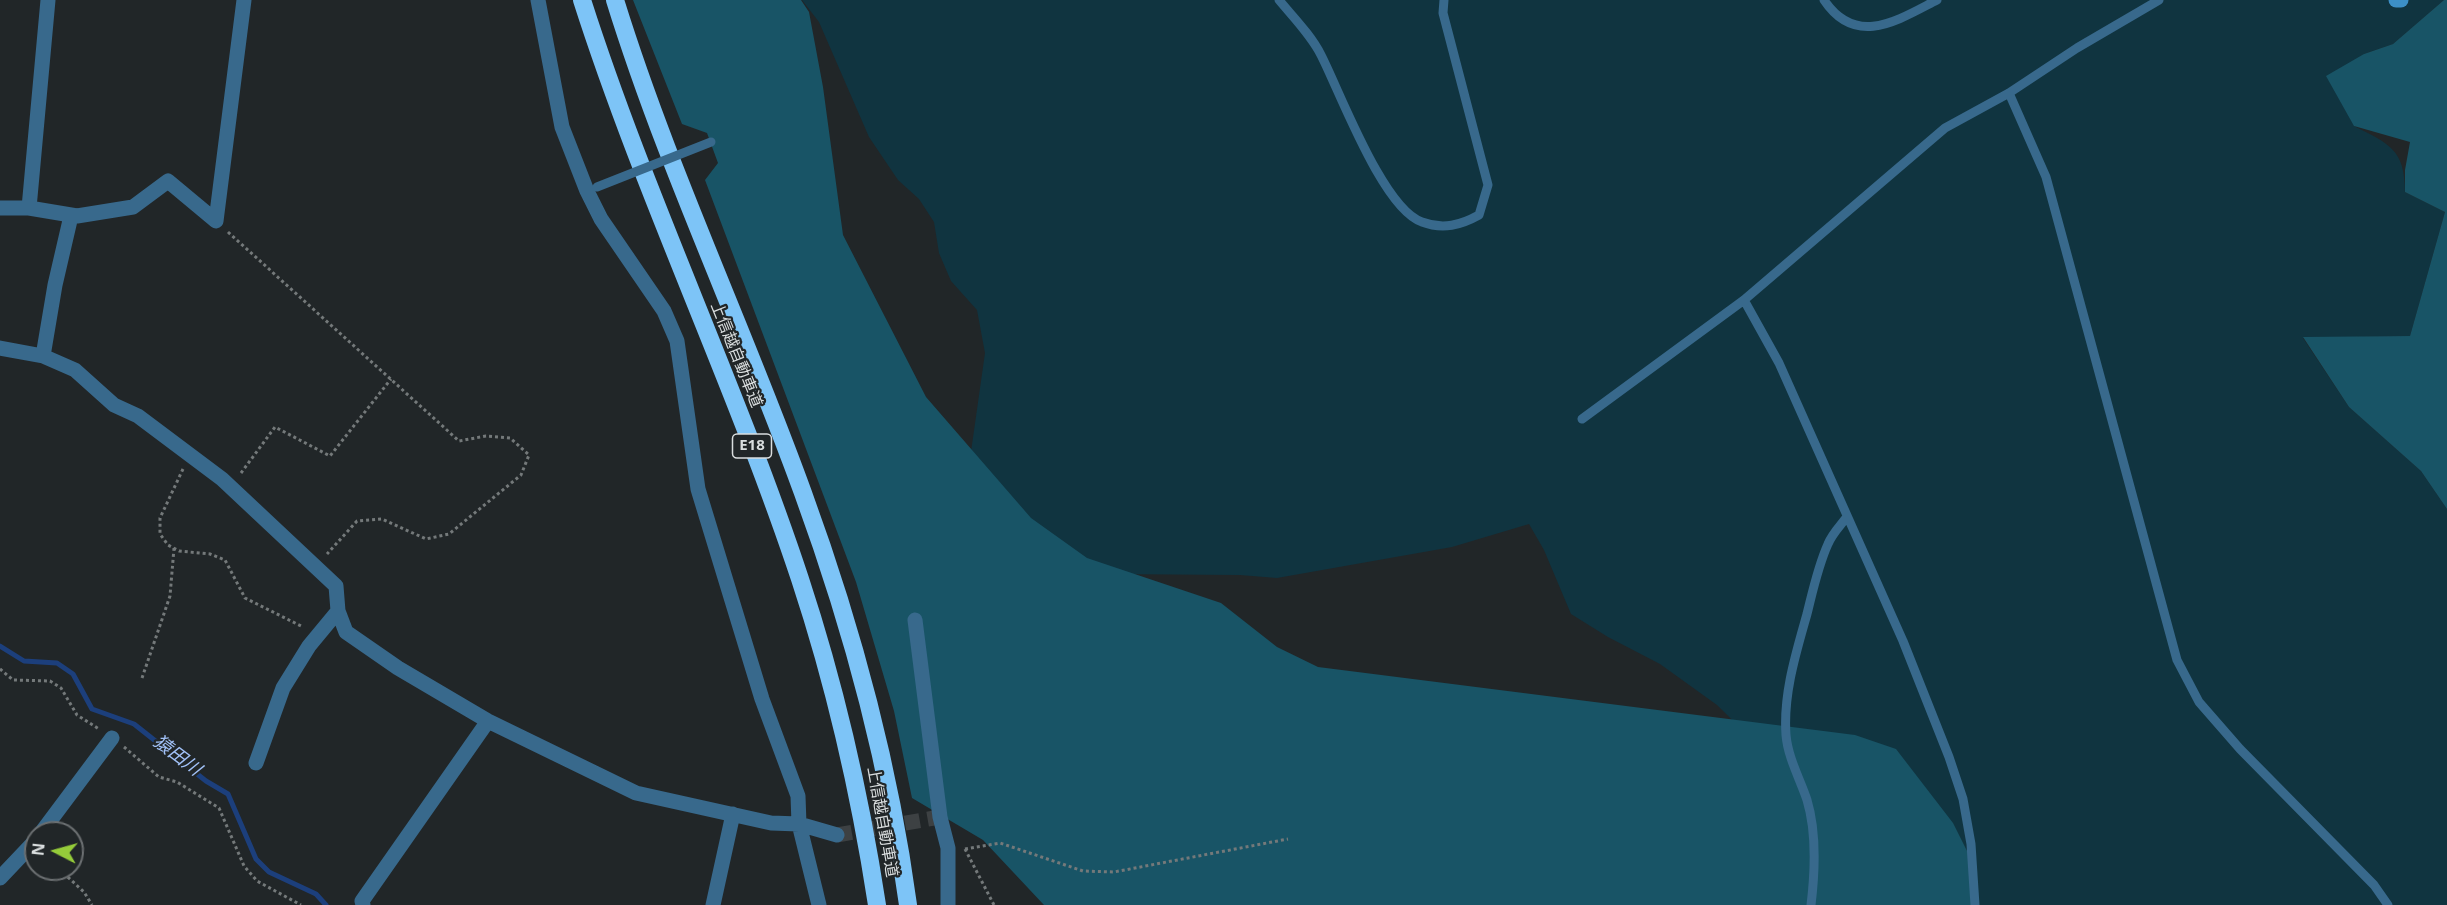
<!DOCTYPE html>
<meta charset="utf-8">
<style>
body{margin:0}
#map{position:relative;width:2447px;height:905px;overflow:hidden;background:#212628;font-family:"Open Sans",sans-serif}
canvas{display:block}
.north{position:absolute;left:24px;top:821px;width:60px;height:60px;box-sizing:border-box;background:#212628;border:2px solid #6b6f71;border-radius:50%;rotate:276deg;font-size:16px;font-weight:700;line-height:24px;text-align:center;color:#d9ddde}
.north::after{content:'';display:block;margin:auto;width:21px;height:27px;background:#95cc3a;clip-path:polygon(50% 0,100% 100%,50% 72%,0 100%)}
</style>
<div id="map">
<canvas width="2447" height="905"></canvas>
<div class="north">N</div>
</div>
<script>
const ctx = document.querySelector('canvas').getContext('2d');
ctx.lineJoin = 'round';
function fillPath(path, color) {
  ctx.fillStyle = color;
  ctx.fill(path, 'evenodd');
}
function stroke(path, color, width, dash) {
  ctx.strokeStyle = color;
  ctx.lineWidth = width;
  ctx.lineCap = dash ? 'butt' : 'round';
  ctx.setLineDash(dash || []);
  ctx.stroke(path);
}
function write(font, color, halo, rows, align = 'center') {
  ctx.font = font + ' "Open Sans","Noto Sans JP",sans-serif';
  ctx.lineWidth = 4.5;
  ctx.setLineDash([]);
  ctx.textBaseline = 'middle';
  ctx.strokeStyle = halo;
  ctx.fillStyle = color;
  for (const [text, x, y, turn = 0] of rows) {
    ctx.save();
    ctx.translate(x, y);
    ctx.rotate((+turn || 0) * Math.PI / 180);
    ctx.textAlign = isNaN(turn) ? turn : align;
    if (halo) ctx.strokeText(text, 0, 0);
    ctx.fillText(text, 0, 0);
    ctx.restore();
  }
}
const green = new Path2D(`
 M802 0H2444L2393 44 2364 54 2354 126C2389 144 2405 149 2405 192L2445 212 2410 336 2303 338 2349 407 2421 471 2447 509V905H1793L1768 755 1717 705 1660 664 1608 637 1571 614 1544 550 1529 524 1452 547 1277 578 1240 575 1105 574 967 480 985 353 977 310 951 281 939 253 934 222 919 199 898 180 869 137 819 22Z`);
const forest = new Path2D(`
 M633 0H801L809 12 823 87 843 235 926 397 1031 518 1087 558 1221 603 1277 647 1318 667 1855 735 1896 749 1953 823 1975 867 1972 905H1044L983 840 912 798 894 711 856 582 705 180 718 163 707 133 682 124Z
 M2444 0H2447V509L2421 471 2349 407 2303 337 2410 336 2445 212 2405 192V170L2410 142 2354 126 2326 76 2364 54 2393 44Z`);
const stream = new Path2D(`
 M0 646 24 661 57 663 73 674 92 709 134 724 206 781 228 794 256 859 269 872 316 894 326 905`);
const streetTunnel = new Path2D(`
 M837 835 940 817`);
const path = new Path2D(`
 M228 232 459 441 486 436 510 438 529 455 521 475 449 534 426 539 382 519 357 521 327 554
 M183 469 160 518V534L168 545 179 551 210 554 225 560 245 598 303 627
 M241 473 275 427 330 456 391 379
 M0 669 13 680 50 681 61 688 77 715 99 729
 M142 678 170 596 174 548
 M124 747 159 777 177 782 219 808 244 866 257 881 301 905
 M965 849 1000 843 1083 871 1114 872 1288 839
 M965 849 994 905
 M59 869 84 892 92 905`);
const lane = new Path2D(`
 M1279 0C1293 17 1311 35 1321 55 1340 92 1383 209 1422 222 1443 230 1461 225 1479 215L1488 185 1443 13 1444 0
 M1824 0C1856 48 1898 20 1937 0
 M2009 93 2046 177 2177 660 2199 702 2240 749 2374 885 2388 905
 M1744 300 1779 363 1903 641 1949 757 1963 799 1971 844 1975 905
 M1582 419 1744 300 1945 128 2009 93 2077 48 2159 0
 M1811 905C1815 872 1817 833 1807 800 1800 779 1788 758 1786 735 1783 694 1796 653 1807 614 1813 590 1818 566 1828 544 1832 534 1840 526 1846 518`);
const street = new Path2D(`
 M538 0 562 127 587 191 601 219 664 311 677 341 698 489 762 699 798 796 799 824 819 905
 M0 208H29L77 216 133 207 168 181 216 221 244 0
 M29 208 48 0
 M0 348 43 356 75 370 114 405 138 416 222 479 336 586 338 611 346 632 398 668 488 721 636 793 771 823 799 824 837 835
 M43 356 55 285 71 216
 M915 620 940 817 948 848V905
 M256 763 283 688 309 646 338 611
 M41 833 112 738
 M0 878 36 840
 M363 905 362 901 488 721
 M713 905 733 814`);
const secondary = new Path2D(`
 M2396 0H2401`);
const highway = new Path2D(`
 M582 0C645 197 735 383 800 579 835 685 860 794 877 905
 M615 0C667 168 743 327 803 493 852 627 889 763 908 905`);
const laneBridge = new Path2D(`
 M597 187 711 142`);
const shields = [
 [752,446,39]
];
const shieldNames = [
 ["E18",752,446]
];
const streetNames = [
 ["上信越自動車道",736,355,68],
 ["上信越自動車道",882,822,80]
];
const waterNames = [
 ["猿田川",177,756,37]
];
fillPath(green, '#103440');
fillPath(forest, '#185466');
stroke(stream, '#1c3f7c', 5);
stroke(streetTunnel, '#3d4143', 15, [15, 8]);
stroke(path, '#74797a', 3, [3, 3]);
stroke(lane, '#38698c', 9);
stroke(street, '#38698c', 15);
stroke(secondary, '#3c8fc6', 15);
stroke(highway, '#7dc4f7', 18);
stroke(laneBridge, '#38698c', 9);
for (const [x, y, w] of shields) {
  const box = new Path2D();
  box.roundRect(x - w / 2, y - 12, w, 24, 4.5);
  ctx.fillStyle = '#212628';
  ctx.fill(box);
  stroke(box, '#d9ddde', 1.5);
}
write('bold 15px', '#d9ddde', null, shieldNames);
write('16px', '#d9ddde', '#212628', streetNames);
write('italic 18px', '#a1c1f7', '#212628', waterNames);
</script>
